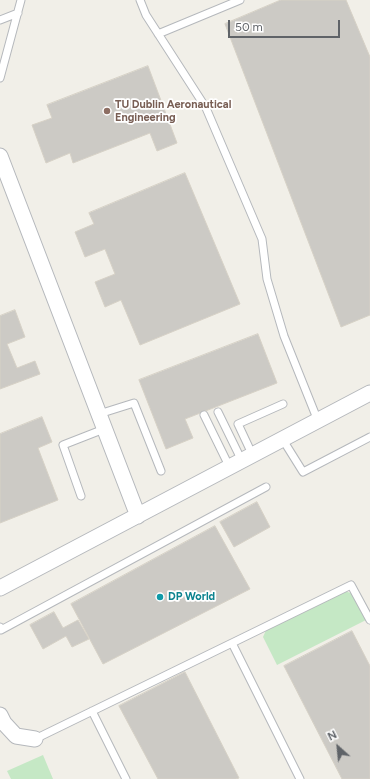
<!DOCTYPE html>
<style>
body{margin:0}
#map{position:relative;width:370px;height:779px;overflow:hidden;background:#f1efe8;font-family:Figtree,sans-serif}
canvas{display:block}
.north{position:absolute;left:318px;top:727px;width:40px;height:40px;-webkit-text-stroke:3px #fff;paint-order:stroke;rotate:333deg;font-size:11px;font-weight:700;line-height:16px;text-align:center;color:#5f6368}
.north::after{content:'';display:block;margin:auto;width:14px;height:18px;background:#5f6368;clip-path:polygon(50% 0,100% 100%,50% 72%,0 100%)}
.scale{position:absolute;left:228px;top:20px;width:112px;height:18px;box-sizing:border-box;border:2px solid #5f6368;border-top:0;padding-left:5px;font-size:12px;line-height:14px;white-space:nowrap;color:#5f6368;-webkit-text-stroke:3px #fff;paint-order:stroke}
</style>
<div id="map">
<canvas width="370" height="779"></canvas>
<div class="north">N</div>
<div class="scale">50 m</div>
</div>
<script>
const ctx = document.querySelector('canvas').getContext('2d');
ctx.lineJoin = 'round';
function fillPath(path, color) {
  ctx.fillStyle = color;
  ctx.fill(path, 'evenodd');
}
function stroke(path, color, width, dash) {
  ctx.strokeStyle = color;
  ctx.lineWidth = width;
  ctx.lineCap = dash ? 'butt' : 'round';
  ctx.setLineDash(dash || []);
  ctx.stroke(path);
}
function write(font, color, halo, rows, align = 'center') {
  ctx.font = font + ' Figtree,sans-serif';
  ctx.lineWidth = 3.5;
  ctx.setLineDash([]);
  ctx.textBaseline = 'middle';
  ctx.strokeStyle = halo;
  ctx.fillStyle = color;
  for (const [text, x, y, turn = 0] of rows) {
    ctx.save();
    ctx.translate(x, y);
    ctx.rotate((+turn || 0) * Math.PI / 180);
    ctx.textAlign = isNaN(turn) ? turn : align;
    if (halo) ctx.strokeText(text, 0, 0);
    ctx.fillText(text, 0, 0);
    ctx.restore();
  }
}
const green = new Path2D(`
 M344 591 351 593 368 619 277 665 263 637 267 628Z
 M43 755 53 779H11L7 771Z`);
const building = new Path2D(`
 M281 0H346L370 57V315L341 327 225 24Z
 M148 66 177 143 157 151 150 133 73 163 70 153 46 163 32 125 52 118 47 105Z
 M185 173 240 304 140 345 121 300 105 307 95 282 115 274 105 249 85 257 75 232 94 224 89 213Z
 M15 310 25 337 7 344 17 368 35 361 40 374 0 389V316Z
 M258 334 277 383 185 419 193 438 166 449 139 380Z
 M42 417 52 442 38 448 58 500 0 523V434Z
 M257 502 270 527 234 547 220 522Z
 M215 526 250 589 103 664 71 604Z
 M54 612 63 628 78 620 89 639 72 647 66 636 43 649 30 625Z
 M352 631 370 666V779H342L284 666Z
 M185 672 239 778 236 779H158L119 706Z`);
const service = new Path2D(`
 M140 0 146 15 206 108 262 239 267 279 284 336 318 421
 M0 20 18 13
 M158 34 240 0
 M0 78 21 0
 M218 412 242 461
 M99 414 134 403 161 471
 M204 415 230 468
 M283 440 303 472 370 437
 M253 456 238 424 283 404
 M81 496 63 445 104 429
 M0 627 1 630 266 487
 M232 643 300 779
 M92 711 126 779
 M35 739 351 585 370 620`);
const minor = new Path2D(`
 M0 156 138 516
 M0 588 370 393
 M0 715 4 723 16 736 35 739`);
const markers = [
 [107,111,4,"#8d6e63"],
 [160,597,4,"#0f9aa8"]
];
const educationNames = [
 ["TU Dublin Aeronautical",115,105],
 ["Engineering",115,118]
];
const cultureNames = [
 ["DP World",168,597]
];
fillPath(green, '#c5e8c5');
fillPath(building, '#cccac5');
stroke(building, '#d6d1c6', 1);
stroke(service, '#b5b8bc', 9);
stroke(minor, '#b5b8bc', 17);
stroke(service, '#fff', 7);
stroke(minor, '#fff', 15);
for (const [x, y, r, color] of markers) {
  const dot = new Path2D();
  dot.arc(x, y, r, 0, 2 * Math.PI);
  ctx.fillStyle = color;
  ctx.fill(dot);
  stroke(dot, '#fff', 1.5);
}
write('bold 11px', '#785e54', '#fff', educationNames, 'left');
write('bold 11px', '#0d838f', '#fff', cultureNames, 'left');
</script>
